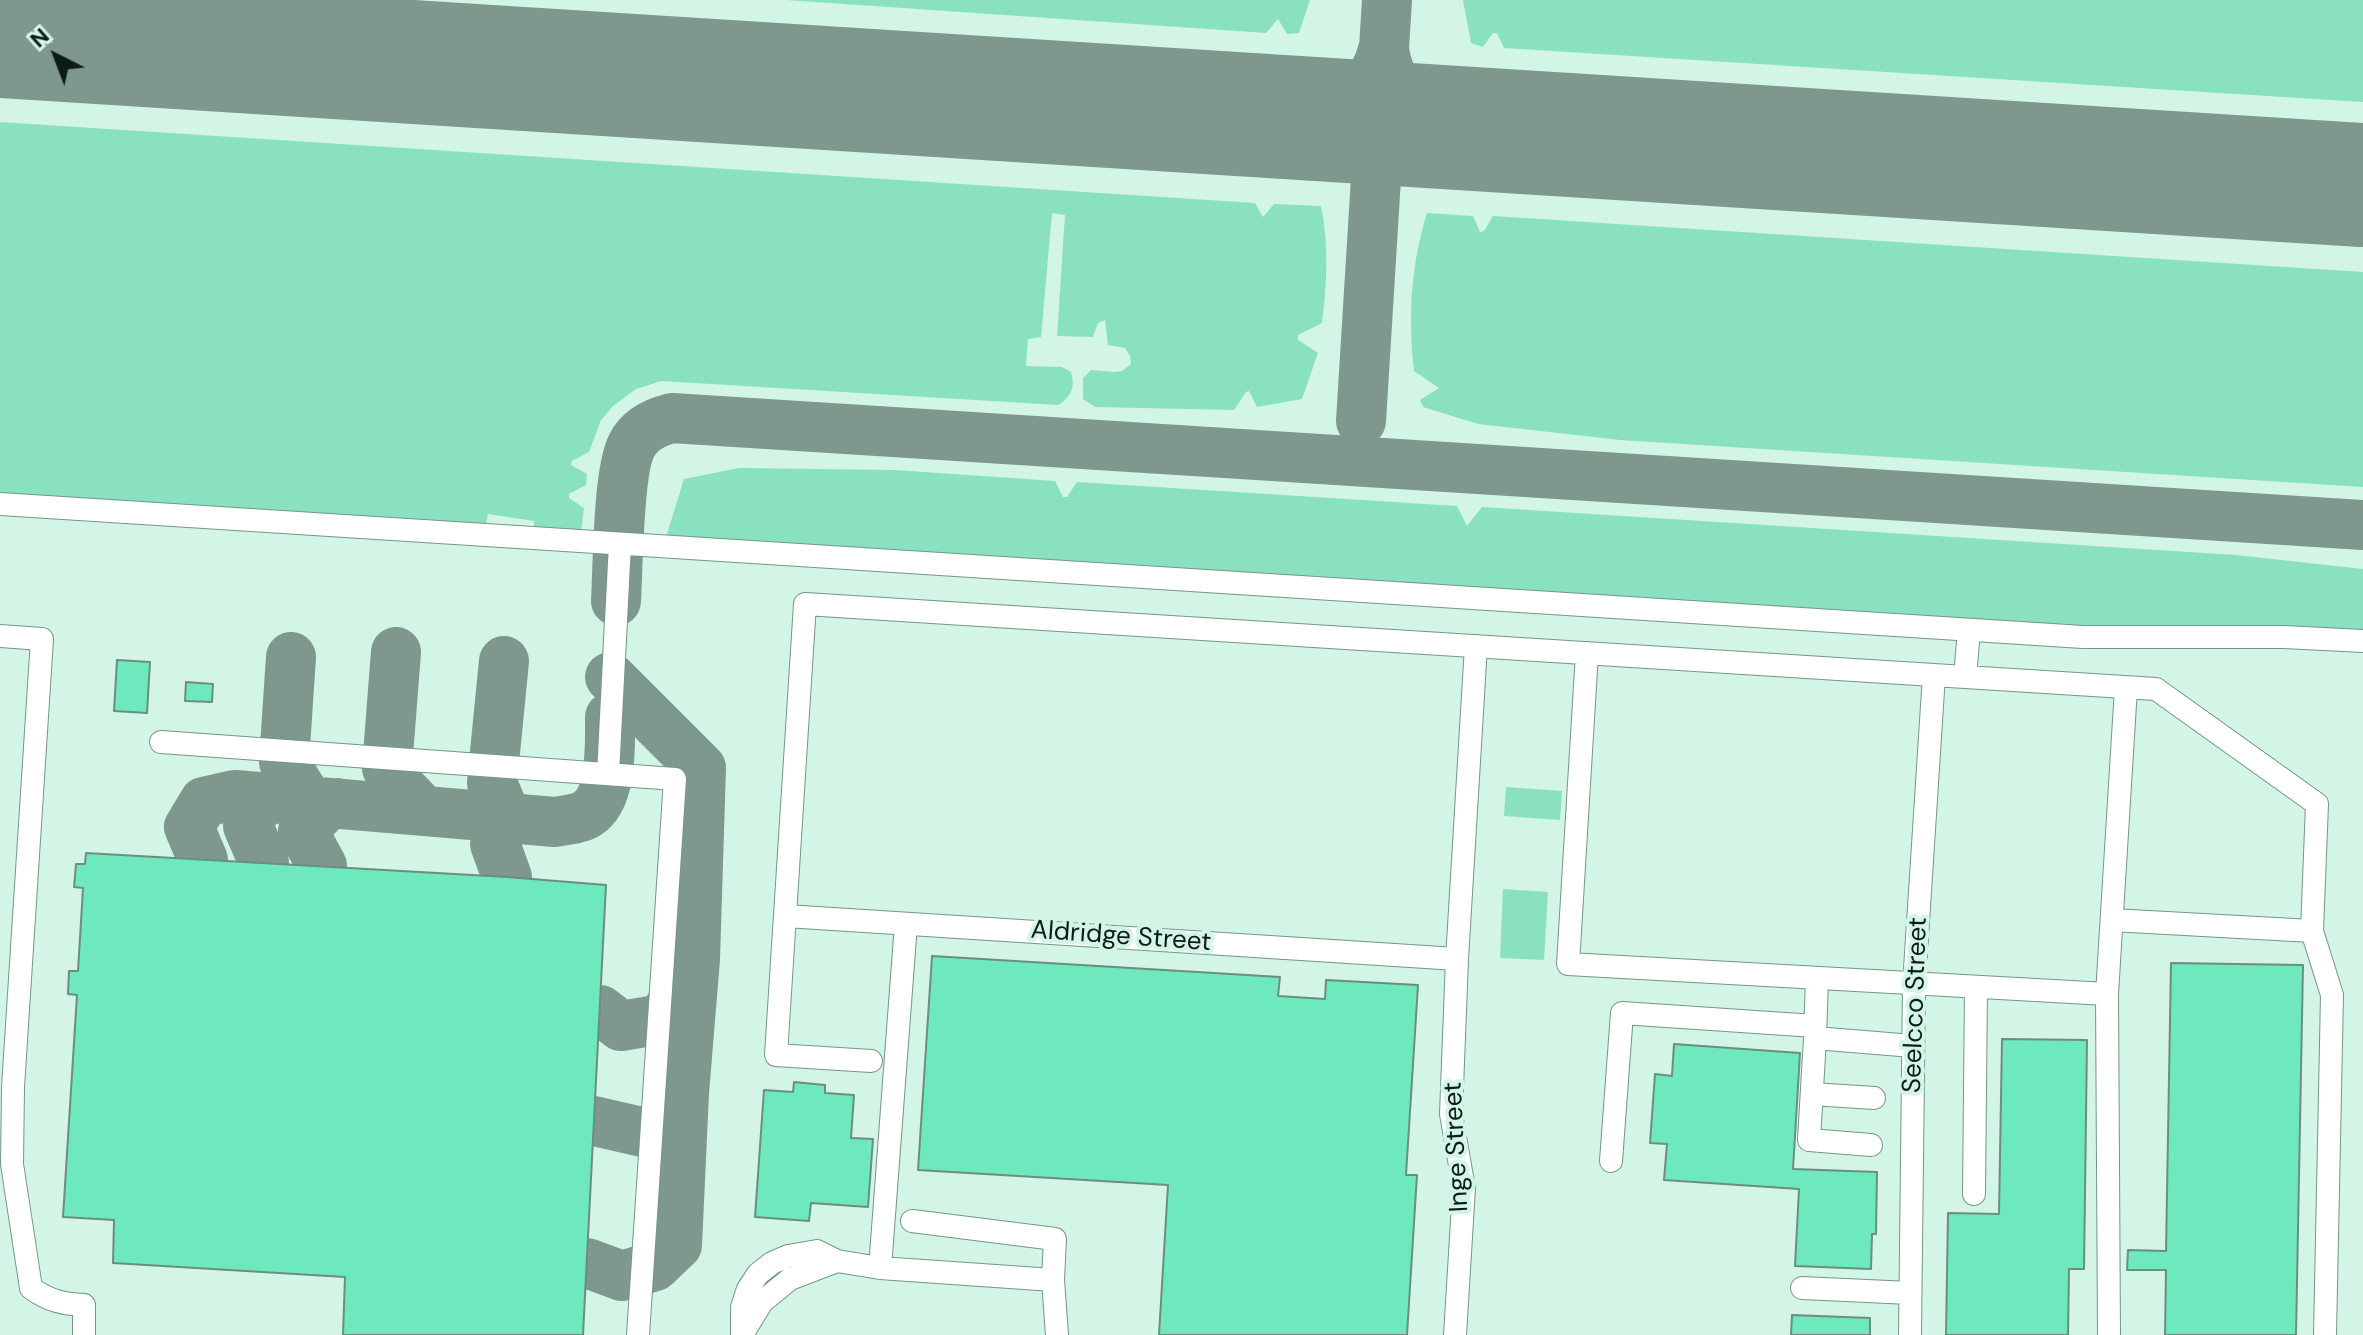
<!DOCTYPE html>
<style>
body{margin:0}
#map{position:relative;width:2363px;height:1335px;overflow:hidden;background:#d2f5e6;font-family:"DM Sans",sans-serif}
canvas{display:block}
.north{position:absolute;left:16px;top:16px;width:80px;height:80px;-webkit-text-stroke:6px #d2f5e6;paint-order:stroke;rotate:318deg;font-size:22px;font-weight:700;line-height:32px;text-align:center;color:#0e1b16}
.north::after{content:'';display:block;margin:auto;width:28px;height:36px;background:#0e1b16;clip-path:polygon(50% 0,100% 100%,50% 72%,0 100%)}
</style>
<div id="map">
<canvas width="2363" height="1335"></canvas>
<div class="north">N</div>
</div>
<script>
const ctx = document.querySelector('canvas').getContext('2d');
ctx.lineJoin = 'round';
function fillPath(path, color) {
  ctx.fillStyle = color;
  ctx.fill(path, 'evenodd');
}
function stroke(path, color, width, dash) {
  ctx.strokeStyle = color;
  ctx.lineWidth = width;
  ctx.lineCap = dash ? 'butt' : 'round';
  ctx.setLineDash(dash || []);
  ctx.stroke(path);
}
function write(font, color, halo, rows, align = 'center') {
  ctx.font = font + ' "DM Sans",sans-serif';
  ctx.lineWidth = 8;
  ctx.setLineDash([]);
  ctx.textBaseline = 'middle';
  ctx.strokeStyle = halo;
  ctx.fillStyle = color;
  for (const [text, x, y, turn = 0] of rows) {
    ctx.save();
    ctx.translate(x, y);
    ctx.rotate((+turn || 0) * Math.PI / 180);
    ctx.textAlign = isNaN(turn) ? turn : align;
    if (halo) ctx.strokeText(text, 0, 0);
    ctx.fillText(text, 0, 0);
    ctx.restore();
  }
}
const green = new Path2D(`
 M786 0H1310L1299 33 1287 34 1278 19 1266 33Z
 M1463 0H2363V102L1504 48 1497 33H1493L1483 47 1471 43Z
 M0 122 1255 203 1263 217 1274 204 1321 206C1329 246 1327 283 1322 323L1298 335V340L1318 353 1302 399 1257 407 1249 391 1246 392 1234 410 1095 407 1083 399V378L1091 370 1114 372 1122 371 1131 364 1130 356 1125 348 1108 345 1105 320 1098 323 1093 337 1057 336 1065 215 1052 213 1041 337 1028 339 1026 366 1062 367 1071 372C1076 388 1070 398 1058 405L661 381 636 389 613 406 601 420 589 452 572 461 571 465 587 474 586 485 569 494V498L584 508 581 532 534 529V521L488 514 486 524 0 493Z
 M1427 213 1473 216 1480 232 1484 231 1493 216 2363 272V487L1620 440 1478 424 1423 407 1420 400 1439 388 1414 371C1408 317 1411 264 1427 213Z
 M739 468 895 470 1055 481 1063 497H1067L1077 482 1457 506 1467 526 1482 507 2236 555 2363 569V631L2091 628 666 537 684 479Z
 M1506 787 1562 791 1560 820 1504 816Z
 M1503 889 1548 892 1544 960 1500 958Z`);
const taxiway = new Path2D(`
 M0 35 213 51
 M1384 50C1389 83 1409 115 1442 126
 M1311 118C1346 116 1375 83 1383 50
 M1361 421 1387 0
 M616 601C618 567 618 470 632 445 640 429 656 422 672 418L2363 525
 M396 652 387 768 397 783 423 810
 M291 657 284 762 308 800
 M504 661 492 783 507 818 498 823 495 844 507 877
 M203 860 189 827 204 802 235 795 555 822C565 820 579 819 587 814 613 798 610 744 610 717
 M264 863 248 826 253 813 266 798
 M322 866 303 831 326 806 337 803
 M600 1010 621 1026 663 1019 689 971
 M594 1121 642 1132 671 1121 684 1093
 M587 1263 622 1276 655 1266 677 1245 684 1093 695 959 701 768 610 677`);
const runway = new Path2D(`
 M0 36 2363 185`);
const building = new Path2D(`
 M117 660 150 662 147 713 114 711Z
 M186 682 213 684 212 702 185 701Z
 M86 853 507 877 606 885 583 1335H343L345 1277 113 1263 114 1220 63 1217 77 995 68 994 69 971H78L83 888 74 887 76 864H85Z
 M932 956 1280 977 1278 996 1325 999 1326 980 1418 985 1406 1175H1417L1407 1335H1159L1168 1185 918 1170Z
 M2171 963 2303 965 2296 1335H2165L2166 1270H2127L2128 1250 2166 1251Z
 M2002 1039 2087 1040 2084 1269H2069L2068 1335H1946L1948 1213 1999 1214Z
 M1674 1044 1800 1053 1793 1169 1877 1172 1876 1234H1872L1871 1269 1795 1266 1799 1189 1664 1180 1667 1144 1650 1143 1655 1074 1672 1076Z
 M794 1082 825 1085V1093L854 1095 851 1138 873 1139 868 1207 811 1203 809 1221 755 1217 764 1090 793 1092Z
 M1792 1315 1870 1318V1335H1791Z`);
const minor = new Path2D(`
 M0 504 2083 637H2284L2363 641
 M0 636 42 639 13 1087 12 1164 31 1288C49 1301 63 1304 84 1305V1335
 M1587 653 1568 964 2107 994 2126 688
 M1965 677 1969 630
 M161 742 675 779 638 1335
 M608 774 620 544
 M786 916 1457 959
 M2312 931 2332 995 2325 1335
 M1817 978 1815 1038 1913 1046
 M2107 994 2109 1335
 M1815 1038 1809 1140 1871 1145
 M871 1061 776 1055 805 604 2156 689 2317 804 2312 931 2112 920
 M1812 1094 1874 1098
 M1611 1161 1622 1013 1815 1026
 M1974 1194 1976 987
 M912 1221 1055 1239 1053 1280
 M880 1268 906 924
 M1802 1288 1910 1293
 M743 1333 762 1302 790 1279 837 1261
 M742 1335V1307L748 1289 758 1274 772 1263 788 1256 817 1251 837 1261 880 1268 1053 1280 1057 1335
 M1455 1335 1464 1188 1451 1114 1457 959 1476 646
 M1910 1335 1914 984 1934 675`);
const streetNames = [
 ["Aldridge Street",1121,937,4],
 ["Seelcco Street",1916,1005,-88],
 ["Inge Street",1457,1147,-93]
];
fillPath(green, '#8ae1c0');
stroke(taxiway, '#7e988e', 50);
stroke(runway, '#7e988e', 124);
fillPath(building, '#6de9bd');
stroke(building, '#6c8d7f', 2);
stroke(minor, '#759688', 24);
stroke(minor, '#fff', 22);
write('26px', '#0e1b16', '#d2f5e6', streetNames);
</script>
